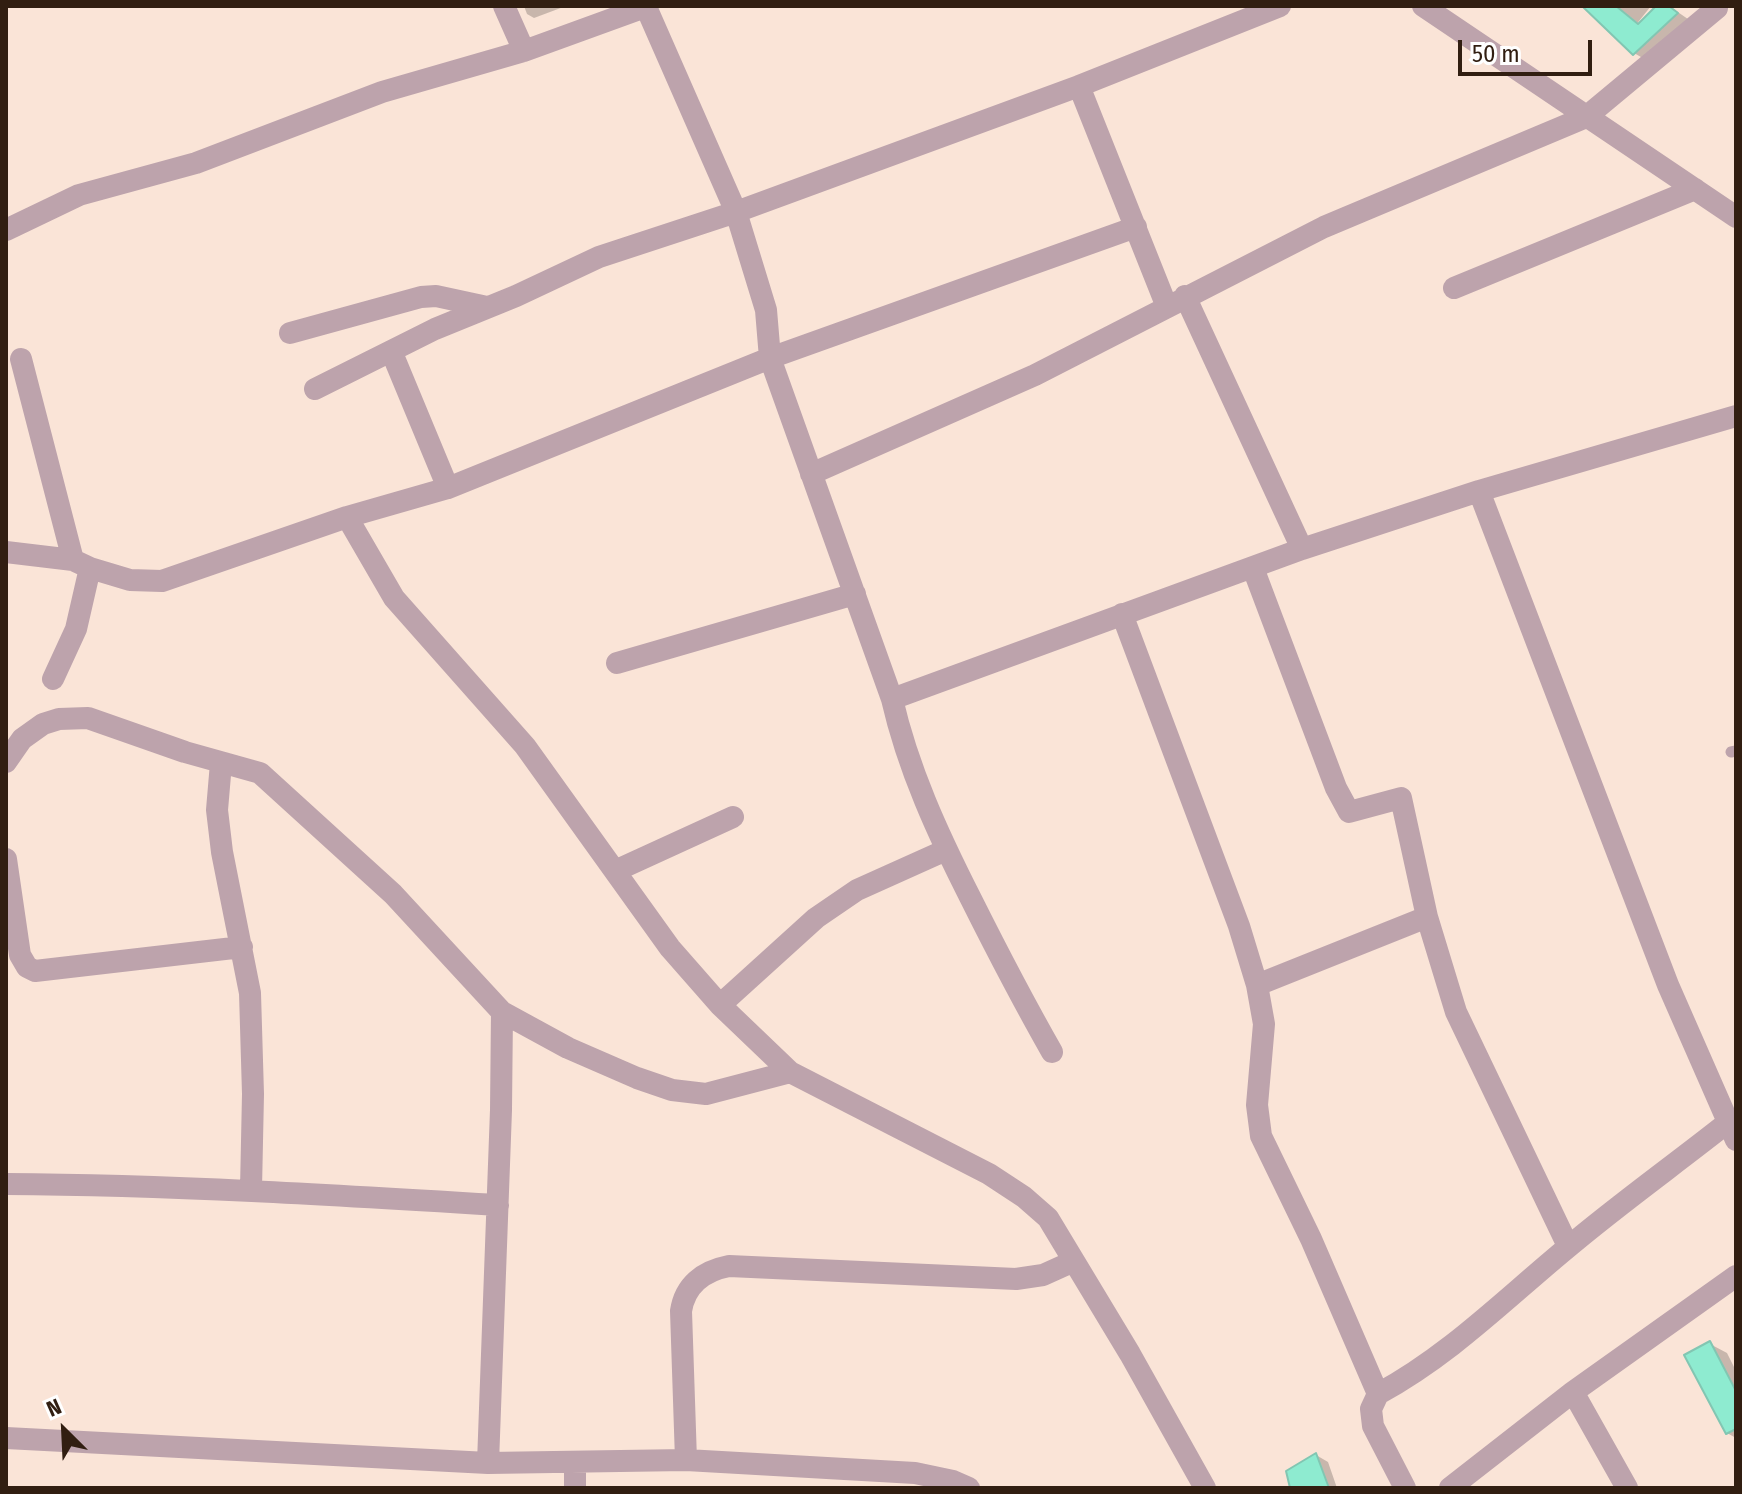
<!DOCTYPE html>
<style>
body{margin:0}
#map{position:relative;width:1742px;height:1494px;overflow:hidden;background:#fae4d7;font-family:"Fira Sans Condensed",sans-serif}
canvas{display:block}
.frame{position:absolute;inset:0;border:8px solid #311e11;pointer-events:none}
.north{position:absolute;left:24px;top:1390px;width:80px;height:80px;-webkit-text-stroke:6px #fff;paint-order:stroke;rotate:336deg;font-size:22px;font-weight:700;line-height:32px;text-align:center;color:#311e11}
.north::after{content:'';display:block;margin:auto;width:28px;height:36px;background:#311e11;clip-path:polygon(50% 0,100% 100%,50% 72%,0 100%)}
.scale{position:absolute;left:1458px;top:40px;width:134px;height:36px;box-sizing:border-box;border:4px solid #311e11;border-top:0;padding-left:10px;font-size:24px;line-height:28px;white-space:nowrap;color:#311e11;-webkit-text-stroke:6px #fff;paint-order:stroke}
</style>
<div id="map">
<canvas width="1742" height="1494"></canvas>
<div class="frame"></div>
<div class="north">N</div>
<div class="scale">50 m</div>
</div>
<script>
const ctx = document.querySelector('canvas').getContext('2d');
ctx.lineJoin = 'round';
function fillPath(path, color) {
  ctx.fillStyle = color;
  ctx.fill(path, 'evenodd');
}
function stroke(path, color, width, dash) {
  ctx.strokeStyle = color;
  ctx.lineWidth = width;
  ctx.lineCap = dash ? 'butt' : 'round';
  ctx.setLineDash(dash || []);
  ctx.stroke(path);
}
const shadow = new Path2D(`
 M524 6H566L534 18 527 14Z
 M1591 6H1651L1635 26 1637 28 1658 6H1669L1701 28 1660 68 1634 53Z
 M1710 1344 1727 1353 1736 1371V1438L1727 1433Z
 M1316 1455 1328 1462 1337 1488H1292Z`);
const building = new Path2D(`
 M1582 6H1616L1638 24 1656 6H1669L1678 13 1633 55Z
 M1710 1341 1736 1391V1429L1726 1434 1684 1355Z
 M1316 1453 1329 1488H1290L1286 1471Z`);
const service = new Path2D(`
 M1731 752 1736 751`);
const minor = new Path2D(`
 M504 6 524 51
 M1423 6 1736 217
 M646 7 736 212 766 310 770 358 892 699C908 769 938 834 971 899 997 951 1023 1001 1052 1052
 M1079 86 1167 307
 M6 230 79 195 196 163 382 92 524 51 648 6
 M1454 288 1695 189
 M1185 296 1302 549
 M290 333 421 297 436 296 487 307
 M392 353 448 488
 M21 359 73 560
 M315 389 435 329 516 296 599 257 736 212 1079 86 1280 6
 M811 474 1035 375 1324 227 1586 117 1717 8
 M1479 491 1668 985 1736 1140
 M347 517 394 598 525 746 670 948 720 1005 790 1072 989 1174 1024 1197 1048 1218 1130 1354 1205 1488
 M6 552 73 560 90 568 130 580 162 581 347 517 448 488 770 358 1136 227
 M1253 568 1336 788 1349 812 1401 798 1427 917 1456 1012 1568 1246
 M1122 614 1239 926 1257 985 1264 1024 1257 1105 1261 1136 1311 1239 1378 1394 1371 1409 1373 1426 1405 1488
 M617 663 855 594
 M53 679 76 629 90 568
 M892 699 1302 549 1479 491 1736 416
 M6 762 22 739 43 724 59 719 88 718 185 752 260 773 393 894 502 1012 568 1048 637 1078 672 1090 706 1094 790 1072
 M221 763 217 810 222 852 250 993 253 1094 251 1189
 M6 859 20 955 27 967 35 971 242 947
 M615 871 733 817
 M1257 985 1427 917
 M720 1005 816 918 857 890 946 850
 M502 1012 501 1110 488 1463 686 1460 915 1473 953 1481 969 1488
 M6 1184C170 1185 334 1195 498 1205
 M1573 1392 1627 1488
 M1378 1394C1450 1355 1504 1300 1567 1248 1619 1204 1674 1165 1727 1123
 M6 1438 488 1463
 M686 1460 681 1311C685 1285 703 1271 729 1266L1016 1279 1043 1275 1074 1261
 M575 1488V1462
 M1450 1488 1573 1392 1736 1276`);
fillPath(shadow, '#0003');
fillPath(building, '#8eebd0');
stroke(building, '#82c6b2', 2);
stroke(service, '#bda3ac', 11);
stroke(minor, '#bda3ac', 22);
</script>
